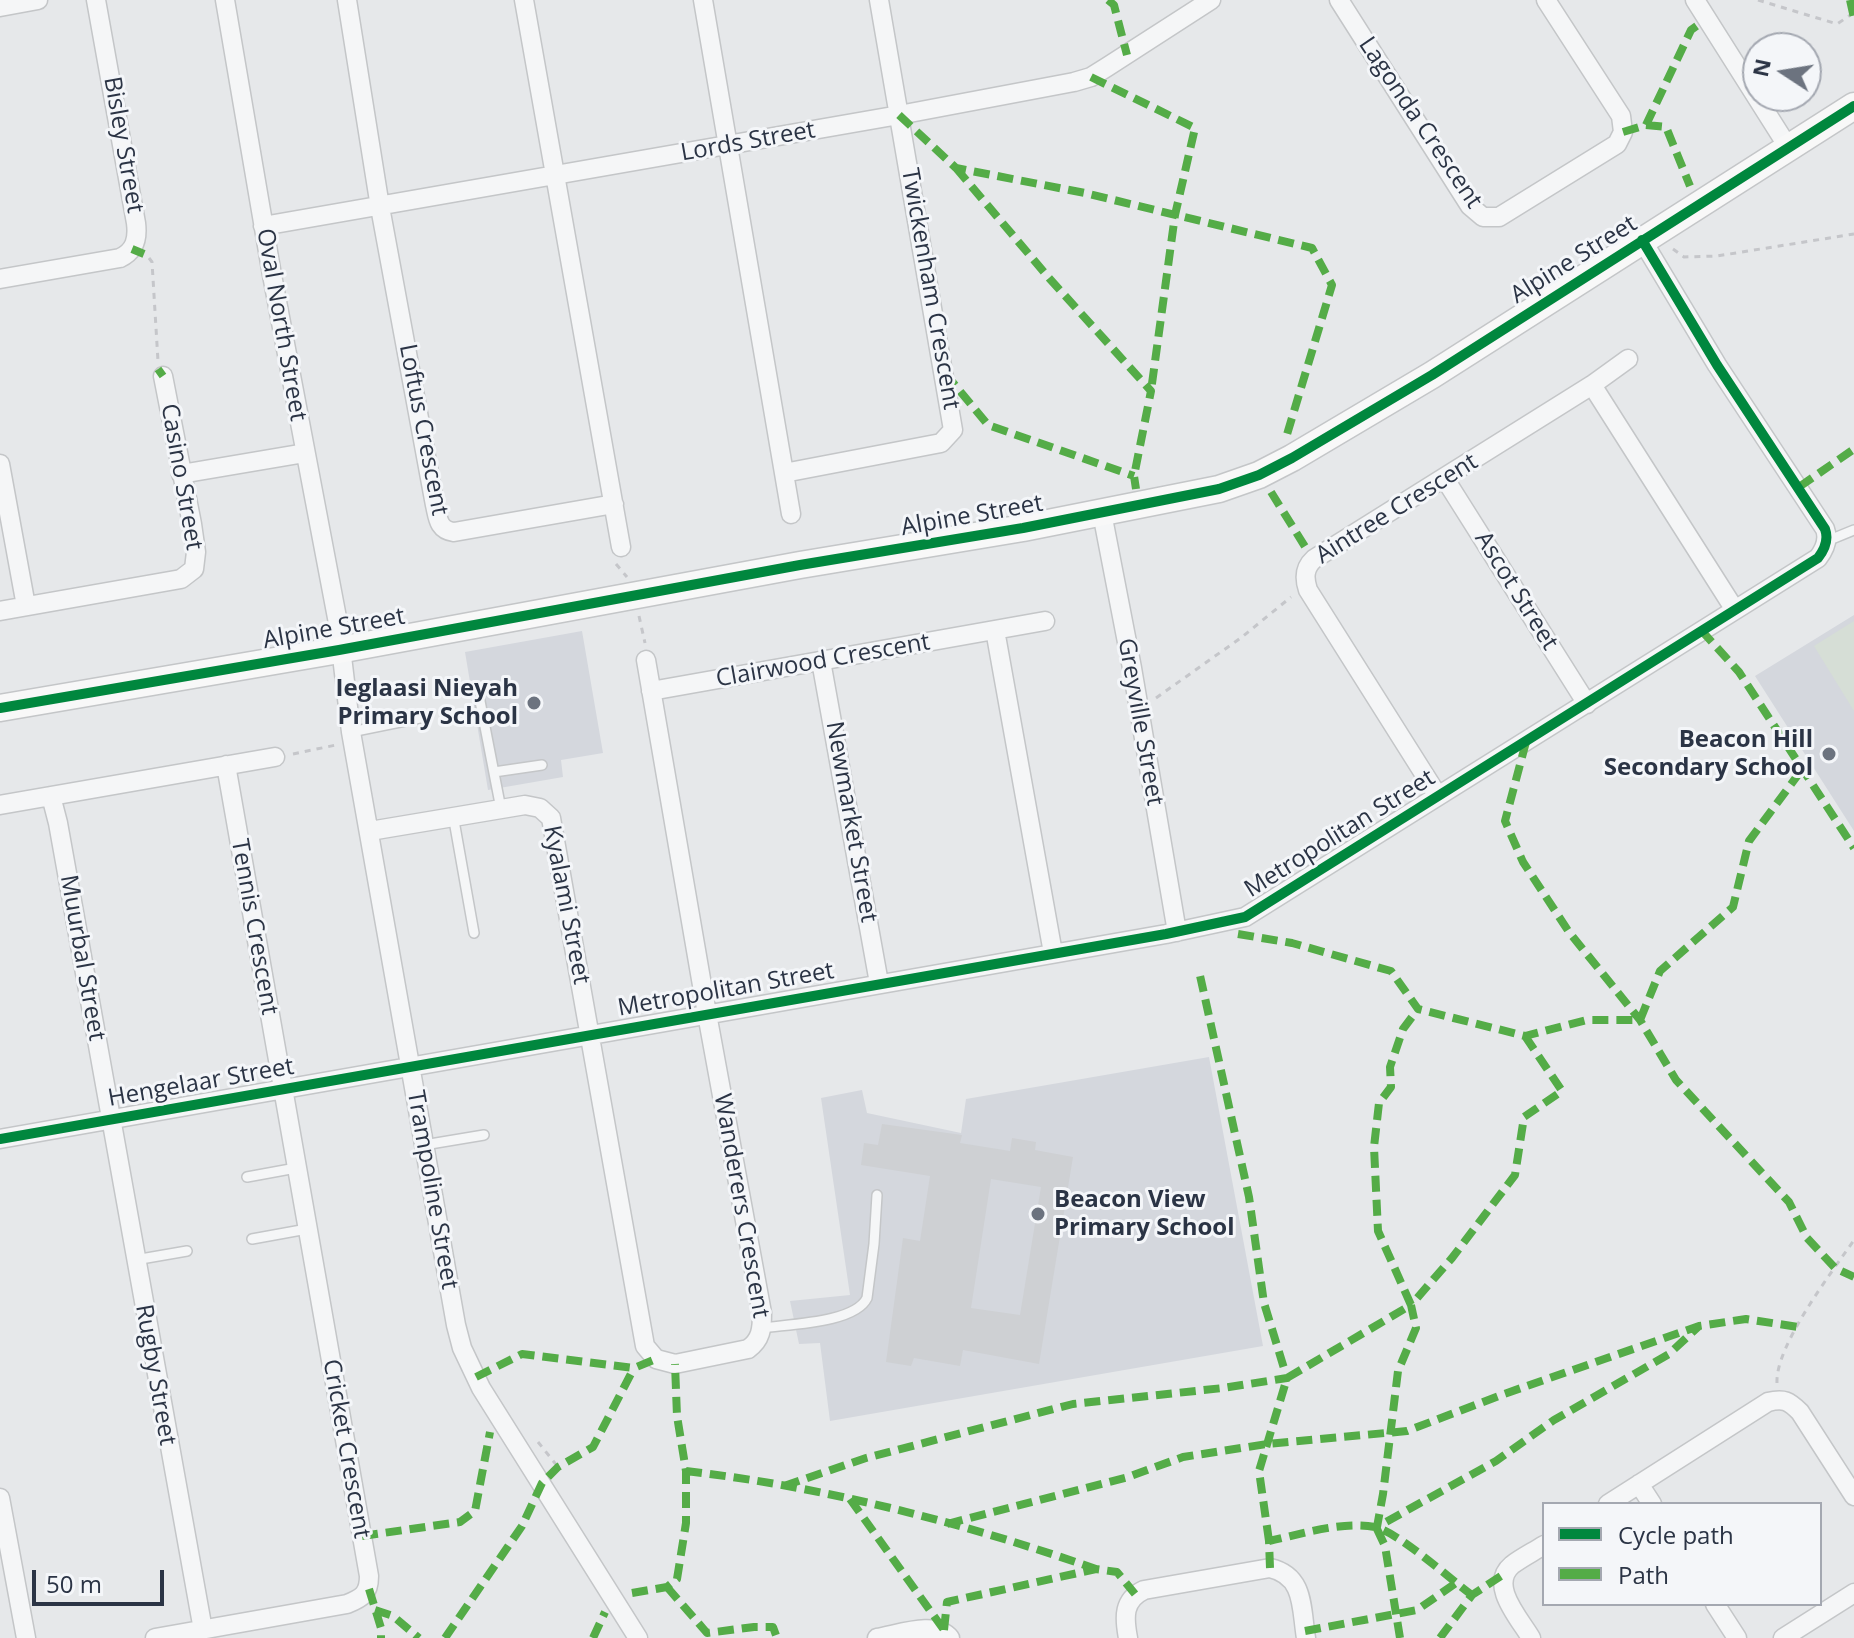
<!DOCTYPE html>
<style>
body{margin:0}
#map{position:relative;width:1854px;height:1638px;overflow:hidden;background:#e6e8ea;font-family:"Open Sans",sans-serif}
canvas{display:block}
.legend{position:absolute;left:1542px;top:1502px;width:280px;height:104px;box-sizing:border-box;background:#f4f6f9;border:2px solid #a4a8b1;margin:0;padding:10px 14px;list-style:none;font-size:24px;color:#2b3445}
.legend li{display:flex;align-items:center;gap:16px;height:40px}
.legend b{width:40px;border:2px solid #a4a8b1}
.north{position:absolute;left:1742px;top:32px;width:80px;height:80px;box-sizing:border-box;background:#f4f6f9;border:2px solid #a4a8b1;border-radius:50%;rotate:282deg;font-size:22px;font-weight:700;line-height:32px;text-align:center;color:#2b3445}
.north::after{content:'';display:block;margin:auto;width:28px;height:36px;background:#6c737f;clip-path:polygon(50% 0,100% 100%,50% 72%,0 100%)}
.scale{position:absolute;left:32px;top:1570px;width:132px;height:36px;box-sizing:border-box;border:4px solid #2b3445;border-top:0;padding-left:10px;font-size:24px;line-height:28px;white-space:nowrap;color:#2b3445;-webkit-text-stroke:6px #f4f6f9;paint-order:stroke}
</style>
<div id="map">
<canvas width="1854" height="1638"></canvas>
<ul class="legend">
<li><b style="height:10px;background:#00873e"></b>Cycle path</li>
<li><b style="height:10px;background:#54ac47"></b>Path</li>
</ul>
<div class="north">N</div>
<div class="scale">50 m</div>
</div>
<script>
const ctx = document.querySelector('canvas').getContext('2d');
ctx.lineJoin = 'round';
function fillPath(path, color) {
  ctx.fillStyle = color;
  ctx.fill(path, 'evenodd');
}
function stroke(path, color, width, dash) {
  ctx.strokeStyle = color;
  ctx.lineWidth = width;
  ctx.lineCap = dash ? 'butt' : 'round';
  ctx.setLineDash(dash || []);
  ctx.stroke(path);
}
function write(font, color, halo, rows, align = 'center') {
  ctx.font = font + ' "Open Sans",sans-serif';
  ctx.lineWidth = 6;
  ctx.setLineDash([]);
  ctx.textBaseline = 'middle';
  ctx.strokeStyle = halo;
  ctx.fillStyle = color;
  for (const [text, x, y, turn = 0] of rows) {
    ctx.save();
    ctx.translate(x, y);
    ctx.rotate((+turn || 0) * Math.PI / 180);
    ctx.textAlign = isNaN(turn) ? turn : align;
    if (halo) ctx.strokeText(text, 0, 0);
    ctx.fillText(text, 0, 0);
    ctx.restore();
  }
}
const built = new Path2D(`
 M1854 615V831L1755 676Z
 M582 631 603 753 561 760 563 777 488 790 465 652Z
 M1209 1057 1263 1346 830 1421 820 1343 799 1344 790 1301 850 1295 821 1098 862 1090 867 1113 961 1133 966 1099Z`);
const green = new Path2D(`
 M1854 621V711L1814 646Z`);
const building = new Path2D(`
 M882 1124 962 1135 960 1143 1010 1151 1012 1138 1036 1142 1035 1150 1073 1157 1039 1364 963 1350 960 1366 914 1358 911 1366 886 1362 903 1238 920 1241 930 1176 861 1165 864 1143 878 1145ZM991 1179 1041 1187 1020 1315 971 1308Z`);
const path = new Path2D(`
 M1758 0 1837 24 1852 14
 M1673 249 1684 257 1717 256 1854 234
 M149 258 152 262 158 361
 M616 564 627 577
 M639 616 645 643
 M1156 698 1242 637 1291 597
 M293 754 336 745
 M1777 1383C1775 1346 1832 1272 1854 1240
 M538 1442 558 1467`);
const lane = new Path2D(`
 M1827 541 1854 530
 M480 701 501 809
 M351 732 420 718
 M494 772 542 765
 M453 815 474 933
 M424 1145 484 1135
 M247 1177 296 1168
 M252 1239 307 1229
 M135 1260 187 1251
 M762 1328C789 1324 855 1323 867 1298L874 1244 877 1195`);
const street = new Path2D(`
 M225 0 272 275 338 623 351 732 456 1325 462 1348 481 1388 638 1638
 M347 0 380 207 435 505C438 518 438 530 454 532L614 504
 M524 0 621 547
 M703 0 791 514
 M1339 0 1470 206 1483 217H1499L1617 144 1623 132 1621 116 1546 0
 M1695 0 1788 147
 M0 7 38 0
 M263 226 899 115 1074 82 1091 77 1107 67 1211 0
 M0 279 120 258C135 251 138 239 136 223L96 0
 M1592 385 1735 610
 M0 464 26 606
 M784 473 941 443 953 430 879 0
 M181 474 305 453
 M1445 479 1587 704
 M1102 513 1132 668 1177 932
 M0 611 181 579 194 569 196 552 192 524 163 376
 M995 630 1053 953
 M821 661 879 983
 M651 691 1045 621
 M51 796 58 823 203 1630
 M1438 796 1308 590C1304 578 1304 568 1314 559L1592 385 1628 359
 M0 805 275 757
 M370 831 525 805 540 808 551 818 645 1346 656 1359 675 1364 748 1349C761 1340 762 1329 762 1313L707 1014 646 660
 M0 1139 1166 934 1245 917 1818 558C1825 549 1829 540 1825 529L1717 365 1642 240
 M1639 1484 1652 1504
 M0 1498 26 1638
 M1608 1504 1768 1402C1784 1398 1789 1401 1800 1412L1854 1496
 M1715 1604 1737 1638
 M155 1638 347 1604C362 1598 369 1594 369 1576L226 765
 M877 1638C897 1635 936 1620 950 1638
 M1128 1638C1124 1617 1123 1600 1144 1590L1270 1568C1305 1576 1301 1608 1306 1638
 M1531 1638C1520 1619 1488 1585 1512 1565 1521 1558 1533 1552 1544 1545
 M1783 1638 1854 1593`);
const secondary = new Path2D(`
 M0 708 339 650 800 565 1023 528 1219 489 1259 475 1292 458 1432 375 1854 106`);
const quiet = new Path2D(`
 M1108 0 1114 5 1127 55
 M1850 0 1854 18
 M1091 77 1195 128 1175 215 1151 391
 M899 115 956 168 1085 193 1312 248 1332 285 1285 441
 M1646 125 1691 30 1698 25
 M1623 132 1646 125 1666 127 1690 186
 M956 168 1049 278 1151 391 1134 476 1136 489
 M132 249 144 254
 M158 369 163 376
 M945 373 988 425 1134 476
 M1799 487 1854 449
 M1271 492 1309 553
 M1701 630 1739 672 1854 848
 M1526 742 1505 821 1523 862 1569 932 1640 1020 1676 1080 1789 1202 1807 1238 1835 1268 1854 1277
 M1238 934 1292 943 1391 971 1418 1009 1525 1036 1587 1020H1640L1660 971 1733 907 1749 841 1803 768
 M1525 1036 1562 1091 1524 1117 1515 1175 1452 1258 1411 1305 1416 1328 1398 1371 1383 1494 1377 1527 1496 1461 1554 1420 1669 1354 1699 1326
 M476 1377 522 1354 634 1368 656 1359
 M686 1471C825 1487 964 1523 1096 1569
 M784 1486 866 1458 1073 1404 1223 1388 1287 1378 1264 1303 1249 1197 1199 971
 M850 1499 944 1630
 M947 1524 1128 1477 1183 1457 1267 1444 1407 1431 1504 1394 1699 1326 1746 1319 1798 1327
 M1377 1529 1385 1546 1400 1638
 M362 1536 460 1522 475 1511 490 1432
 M1269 1541 1259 1471 1287 1378 1411 1305 1378 1231 1374 1147 1379 1103 1391 1087 1390 1067 1403 1029 1418 1009
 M1270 1568 1269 1541C1302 1534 1341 1521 1375 1527 1398 1532 1450 1579 1472 1595
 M667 1587 707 1633 754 1627H773L777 1638
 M369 1589 381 1628V1638
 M632 1593 667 1587 677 1579 686 1523V1471L677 1416 675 1364
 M375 1610 393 1616 419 1638
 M944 1630 947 1602 1096 1569 1117 1572 1135 1594
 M1305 1631 1417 1610 1456 1583
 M445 1638 522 1526 542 1483 558 1467 593 1447 634 1368
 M593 1638 605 1612
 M1440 1638 1472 1595 1504 1574`);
const cycleway = new Path2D(`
 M0 708 339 650 800 565 1023 528 1219 489 1259 475 1292 458 1432 375 1854 106
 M0 1139 1166 934 1245 917 1818 558C1825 549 1829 540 1825 529L1717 365 1642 240`);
const markers = [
 [534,703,8,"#6c737f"],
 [1829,754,8,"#6c737f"],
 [1038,1214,8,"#6c737f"]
];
const streetNames = [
 ["Lagonda Crescent",1420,123,56],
 ["Lords Street",748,142,-10],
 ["Bisley Street",123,145,80],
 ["Alpine Street",1574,260,-32],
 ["Twickenham Crescent",930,289,80],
 ["Oval North Street",281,325,80],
 ["Loftus Crescent",423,430,79],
 ["Casino Street",181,477,80],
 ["Aintree Crescent",1397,509,-32],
 ["Alpine Street",972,516,-10],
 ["Ascot Street",1516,591,58],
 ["Alpine Street",334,629,-10],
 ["Clairwood Crescent",823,661,-10],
 ["Greyville Street",1140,722,80],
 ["Newmarket Street",851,822,80],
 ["Metropolitan Street",1340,834,-32],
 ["Kyalami Street",566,905,79],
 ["Tennis Crescent",254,927,80],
 ["Muurbal Street",82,958,80],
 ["Metropolitan Street",726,990,-10],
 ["Hengelaar Street",201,1083,-10],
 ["Trampoline Street",432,1190,80],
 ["Wanderers Crescent",741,1206,80],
 ["Rugby Street",155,1375,80],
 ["Cricket Crescent",346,1449,80]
];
const poiNames = [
 ["Ieglaasi Nieyah",518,689],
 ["Primary School",518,717],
 ["Beacon Hill",1813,740],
 ["Secondary School",1813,768],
 ["Beacon View",1054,1200,"left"],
 ["Primary School",1054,1228,"left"]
];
fillPath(built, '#d4d7dd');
fillPath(green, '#d6ded6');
fillPath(building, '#ced0d3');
stroke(lane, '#c4c6c8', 12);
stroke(street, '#c4c6c8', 21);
stroke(secondary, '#c4c6c8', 29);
stroke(path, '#c5c6ca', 3, [6, 6]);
stroke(lane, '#f5f6f7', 9);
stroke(street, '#f5f6f7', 18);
stroke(secondary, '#f8f8f8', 26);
stroke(quiet, '#54ac47', 8, [16, 8]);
stroke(cycleway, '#00873e', 10);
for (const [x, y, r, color] of markers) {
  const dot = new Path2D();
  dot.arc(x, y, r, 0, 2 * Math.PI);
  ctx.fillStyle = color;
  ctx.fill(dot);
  stroke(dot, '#f4f6f9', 3);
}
write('24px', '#2b3445', '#f4f6f9', streetNames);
write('bold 24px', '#2b3445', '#f4f6f9', poiNames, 'right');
</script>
